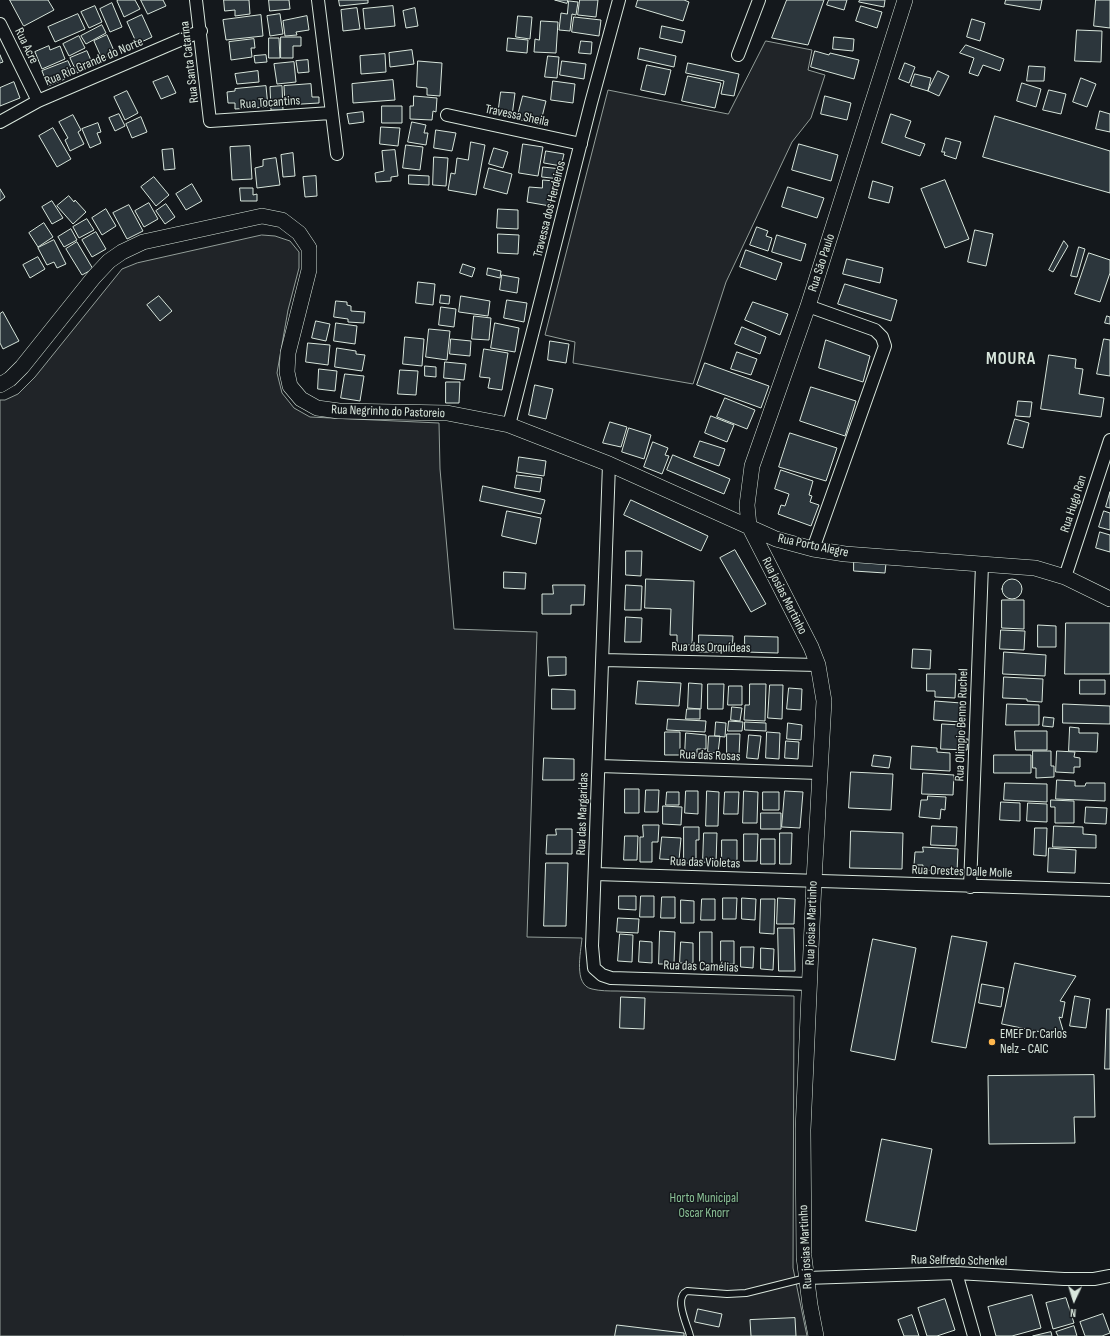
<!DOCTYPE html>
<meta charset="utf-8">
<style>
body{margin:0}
#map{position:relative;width:1110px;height:1336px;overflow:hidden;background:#14181c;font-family:"Sofia Sans Condensed",sans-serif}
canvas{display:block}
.north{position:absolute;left:1054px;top:1280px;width:40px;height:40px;-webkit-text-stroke:3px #14181c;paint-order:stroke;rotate:184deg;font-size:11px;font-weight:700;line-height:16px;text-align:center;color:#d8e6dc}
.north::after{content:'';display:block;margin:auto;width:14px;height:18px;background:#d8e6dc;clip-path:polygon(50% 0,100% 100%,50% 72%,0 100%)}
</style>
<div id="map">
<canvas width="1110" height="1336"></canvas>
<div class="north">N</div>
</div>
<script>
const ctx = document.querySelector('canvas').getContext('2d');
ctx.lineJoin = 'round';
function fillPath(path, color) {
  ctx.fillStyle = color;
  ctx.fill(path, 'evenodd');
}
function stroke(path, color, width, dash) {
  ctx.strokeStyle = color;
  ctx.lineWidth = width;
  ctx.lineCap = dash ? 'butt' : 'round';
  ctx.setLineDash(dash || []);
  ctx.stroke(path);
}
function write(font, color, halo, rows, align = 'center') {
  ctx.font = font + ' "Sofia Sans Condensed",sans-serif';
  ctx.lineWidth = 3;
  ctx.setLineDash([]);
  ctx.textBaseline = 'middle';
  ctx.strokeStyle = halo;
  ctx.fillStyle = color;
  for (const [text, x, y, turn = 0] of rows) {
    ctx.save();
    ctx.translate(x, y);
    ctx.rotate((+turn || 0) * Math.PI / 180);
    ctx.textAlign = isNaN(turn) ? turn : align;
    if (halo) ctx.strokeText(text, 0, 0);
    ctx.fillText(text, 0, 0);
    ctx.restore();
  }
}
const green = new Path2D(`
 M766 41 812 50 808 70 825 75 811 118 792 142 726 282 693 384 573 363 575 342 545 335 608 90 728 114Z
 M262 235 275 236 290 241 299 252V268L288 310 277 373 282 393 294 408 310 417 439 423 440 469 454 629 537 632 527 937 582 938C581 952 573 985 592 989 600 991 609 991 617 991L794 996 793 1268 807 1336H0V400H5L18 394 35 377 122 269 137 263Z`);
const building = new Path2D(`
 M10 0H48L54 10 24 26Z
 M119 0H135L140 9 124 17 117 1Z
 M141 0H163L166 6 148 14Z
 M224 0H249L250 14 235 16V10L225 11Z
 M269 0H289L290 9 270 11Z
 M339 0H368V3L340 6Z
 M555 0H568L567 3Z
 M580 0H598L596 17 578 15Z
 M638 0H684L689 2 683 21 636 7Z
 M787 0H824L808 45 772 38Z
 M829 0H847L844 10 827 5Z
 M860 0H885L884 7 859 2Z
 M1006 0H1042L1040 10 1005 4Z
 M1096 0H1110V28L1094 26Z
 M569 1 578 2 576 15 572 14 570 31 559 30 561 13 567 14Z
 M112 3 122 27 110 32 100 9Z
 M95 6 102 22 89 28 81 12Z
 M393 6 395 26 365 29 363 9Z
 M861 6 882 12 877 28 856 21Z
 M357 8 360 29 343 31 341 10Z
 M415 8 418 26 406 28 403 11Z
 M78 14 85 29 55 42 48 27Z
 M280 14 283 34 270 36 267 16Z
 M142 15 152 37 137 44 127 22Z
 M261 15 263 36 226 40 223 20Z
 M307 16 309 30 296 32 297 35 285 36 283 21Z
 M518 16 532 17 530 39 516 37Z
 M574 17 601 20 599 36 572 32Z
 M972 19 985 23 980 41 967 37Z
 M541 21 558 22 556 53 534 52 535 39 539 40Z
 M102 25 106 33 86 44 81 36Z
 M662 26 685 31 682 43 660 38Z
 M1077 30 1102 31 1101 62 1075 61Z
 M107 35 115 53 102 59 94 41Z
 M79 36 85 48 69 56 63 44Z
 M281 37H301V46H293V58H281Z
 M834 37 854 39 853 51 833 49Z
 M269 38H279L280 58H269Z
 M508 38 528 40 527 53 507 51Z
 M254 39 255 48H251L252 57 231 60 229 42Z
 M581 41 592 42 591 54 579 53Z
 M966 45 1004 59 1000 71 983 65 978 76 969 73 974 58 960 53Z
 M49 46 50 50 60 46 65 59 42 69 35 52Z
 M640 48 676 56 674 67 638 59Z
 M412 50 414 64 390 67 389 53Z
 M87 51 93 65 77 73 70 58Z
 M815 51 829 55 830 53 859 60 854 79 811 67Z
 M385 54 386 72 361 74 360 56Z
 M0 55 3 62 0 63Z
 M266 55 267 62 255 63 254 56Z
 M548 56 559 57 557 78 545 77Z
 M308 60 309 72 298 73 296 61Z
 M68 61 73 72 64 76 65 79 48 86 42 71Z
 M418 61 442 63 440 96 427 95V88L417 87Z
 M562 61 586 64 584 79 560 75Z
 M294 62 296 82 277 84 274 64Z
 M688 63 739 74 734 96 721 94 724 81 686 73Z
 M905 63 915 67 909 83 899 79Z
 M647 65 671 70 665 95 641 90Z
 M1029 66 1045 67 1044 81H1027Z
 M258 71 259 82 237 84 235 74Z
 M938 71 949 76 939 96 928 91Z
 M915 74 931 78 928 91 911 86Z
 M168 76 176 93 161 99 153 82Z
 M688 76 721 83 715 108 682 101Z
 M1081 78 1096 84 1087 107 1073 102Z
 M393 80 395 100 353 103 352 84Z
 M553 81 575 84 573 103 551 100Z
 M14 82 20 98 0 106V88Z
 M1022 83 1041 89 1036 107 1017 101Z
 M311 84 312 97H319V103L285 105 284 86Z
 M266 86 268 107 235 109V103H228L227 92 235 91V89Z
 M282 86 283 110H271L270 87Z
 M1049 90 1066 94 1061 114 1043 110Z
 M127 91 138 113 125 120 114 97Z
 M501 92 515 93 512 116 498 115Z
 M414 96 437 98 436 112 433 111 432 120 410 119V106H413Z
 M523 96 546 101 540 125 517 119Z
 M825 96 851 103 847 120 821 114Z
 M382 106H402V123H382Z
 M1100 111 1110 114V132L1096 129Z
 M363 112 364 122 349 124 347 114Z
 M119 114 125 126 115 131 109 118Z
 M891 114 911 121 905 137 925 144 920 156 882 143Z
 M73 115 81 130 78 132 84 144 70 151 65 140 68 138 59 122Z
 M995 116 1110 151V193L983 157Z
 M141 117 147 132 132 138 126 124Z
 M412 122 426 125 424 133H428L426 145 408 142Z
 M98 123 101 132 97 133 101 143 90 148 82 129Z
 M381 127 400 128 398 146 380 144Z
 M53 128 71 159 57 167 39 136Z
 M436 130 456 133 452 151 434 148Z
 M946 138 961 142 956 159 944 155 945 152H942Z
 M471 142 485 145 476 195 448 190 451 173 455 174 457 158 468 160Z
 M523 144 543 147 538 176 519 173Z
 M799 144 838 155 831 181 792 170Z
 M406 145 423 147 420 170 403 168Z
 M250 146 252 179 232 180 230 147Z
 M494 148 508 152 503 168 489 164Z
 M173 149 175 169 164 170 162 150Z
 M395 150 398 176 391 177V181L376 182 375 173 384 171 382 151Z
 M546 151 564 154 561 166 544 163Z
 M293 153 295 176 283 177 281 155Z
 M434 157 448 158 446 186 433 185Z
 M276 158 280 185 257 188 255 168 263 166V160Z
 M543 167 561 169 560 179 542 177Z
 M489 168 512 174 507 194 484 188Z
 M409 175 429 176V185L409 184Z
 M316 176 317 196 305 197 303 177Z
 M154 177 169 195 156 206 141 187Z
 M543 180 554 181 550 206 527 202 529 187 542 188Z
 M945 180 969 239 945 248 921 189Z
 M873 181 893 187 889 203 869 198Z
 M192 184 202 201 186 210 176 194Z
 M788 187 824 198 817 218 782 207Z
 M240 188H253V195L257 194V201H241Z
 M0 189 5 197 0 201Z
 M69 196 74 202 75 200 86 212 73 224 57 206Z
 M52 201 63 218 52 224 42 207Z
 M149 203 158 219 144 227 135 211Z
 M166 204 175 217 165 224 156 211Z
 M129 205 143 231 127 239 113 213Z
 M106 209 116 226 102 235 92 218Z
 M498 209 518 210V229L497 228Z
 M87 219 94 230 79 238 73 227Z
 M44 223 53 237 38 247 29 233Z
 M757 227 768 231 766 236 772 238 768 251 750 245Z
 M71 229 77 240 64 247 58 237Z
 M975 230 993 234 986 266 968 262Z
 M96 232 106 249 92 257 82 240Z
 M498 234 519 235 518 254 498 253Z
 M777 235 806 244 801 261 772 252Z
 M54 240 66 264 57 268 54 262 47 265 38 248Z
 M1064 241 1068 246 1053 272 1049 270Z
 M77 242 93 269 82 275 66 249Z
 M1079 247 1085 249 1077 277 1071 276Z
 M746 250 782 263 776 280 740 267Z
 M1089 253 1110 260V273L1100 302 1075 294Z
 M38 257 45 269 30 278 23 265Z
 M847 259 883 268 880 283 843 274Z
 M463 264 475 268 472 277 460 273Z
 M488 268 501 271 500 278 487 275Z
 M502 275 519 278 517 293 500 290Z
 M418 282 435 284 433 305 416 303Z
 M845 284 897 300 891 321 838 304Z
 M441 295 450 296 449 304 440 303Z
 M159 296 172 311 160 321 147 305Z
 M461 296 490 301 488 316 459 312Z
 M507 300 527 303 524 322 504 318Z
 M336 301 347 302V305L351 306V311L365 312 364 323 348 322V319L334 317Z
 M753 302 788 314 780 335 745 320Z
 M441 307 456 309 454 327 439 325Z
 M3 312 19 341 3 349 0 343V314Z
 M474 316 491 318 489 340 472 339Z
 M1107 316 1110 317V324L1105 323Z
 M316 321 330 324 326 341 312 338Z
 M336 323 357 326 355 344 334 341Z
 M495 323 519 328 515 352 491 348Z
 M742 327 766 337 760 354 735 344Z
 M429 329 450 331 447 360 426 357Z
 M405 337 424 339 422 366 403 364Z
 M451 339 471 341 470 356 450 354Z
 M1104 339 1110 340V376L1097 374Z
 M826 340 870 356 863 382 819 368Z
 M550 341 569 344 566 363 548 360Z
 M308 343 330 345 328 365 306 362Z
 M337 348 356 351V354L365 355 362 371 335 367Z
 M484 349 508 353 502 390 488 388 490 378 480 377Z
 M737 352 757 359 751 375 731 369Z
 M1049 355 1076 359 1075 368 1083 369 1079 394 1104 398 1101 417 1041 409Z
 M445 362 466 364 464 380 444 378Z
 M705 363 769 386 761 408 697 385Z
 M425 366 436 367V377L425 376Z
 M319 369 337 371 335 391 318 389Z
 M400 370 418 371 416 395 398 394Z
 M345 374 364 376 360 401 341 398Z
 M446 382H460L459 403H446Z
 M535 385 553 389 546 419 529 415Z
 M811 387 856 401 845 436 800 421Z
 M725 398 755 410 747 429 717 417Z
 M1018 401 1032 402 1030 417 1016 416Z
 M711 416 734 425 727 442 705 433Z
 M1015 419 1029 423 1023 448 1008 444Z
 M610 422 627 427 621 447 603 443Z
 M629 428 651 435 644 459 622 452Z
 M790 433 837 448 826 481 779 467Z
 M700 441 725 449 719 466 694 457Z
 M653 442 668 448 665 455 669 456 662 474 644 467Z
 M673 455 730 479 724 494 667 470Z
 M519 457 546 461 544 476 517 472Z
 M781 470 813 481 809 495 812 496 810 502 819 505 811 526 778 514 781 505 785 506 789 494 775 489Z
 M517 475 542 478 540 492 515 488Z
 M483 486 545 500 541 514 480 501Z
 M1110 492V508L1106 507Z
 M631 500 708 536 701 551 624 515Z
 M507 511 541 518 536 544 502 536Z
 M1104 511 1110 513V530L1099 527Z
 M1100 532 1110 535V552L1096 548Z
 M735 550 766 604 751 612 720 558Z
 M626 551H642L641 576 626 575Z
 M854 561 886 563 885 573 854 571Z
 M504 572 526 573 525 589 504 588Z
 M646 579 694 581 692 645H677V635H670L671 609 645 608Z
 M1002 589a10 10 0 1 1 20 0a10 10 0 1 1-20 0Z
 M553 585H585L584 605H571V614H542V594H553Z
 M626 585 642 586 641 610H625Z
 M1002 600H1024V629L1002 628Z
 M626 617 642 618 641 642H625Z
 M1066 623H1110V674H1065Z
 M1038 625 1056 626V647H1038Z
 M1001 630 1025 631 1024 650 1000 649Z
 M699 635 733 636 732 652H699Z
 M745 636 778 637V653L745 652Z
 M913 649 931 650 930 669 912 668Z
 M1004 652 1046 655 1045 676 1003 674Z
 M548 657H566V675L549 676Z
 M927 674H956L955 698 935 697V691H927Z
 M1004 677 1043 679 1042 702 1027 701V699L1003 698Z
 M1080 680H1105V694H1080Z
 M638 681 681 683 679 706 636 704Z
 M689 683 702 684 701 709 688 708Z
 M708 684H724L723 709H708Z
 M750 684H766L765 721 744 720 745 705H749Z
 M770 685H783L782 719 768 718Z
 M729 686H742V705H728Z
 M789 688 802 689 801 710 787 709Z
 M552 689 575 690V709H552Z
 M935 701 961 703V722L934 720Z
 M1007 704 1039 705V725H1006Z
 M1063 704 1110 706V724L1063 723Z
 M732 707 742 708 740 721 731 720Z
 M687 709H700V719H686Z
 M1044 717 1054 718 1053 727 1043 726Z
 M668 719 706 721 705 732 667 730Z
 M729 721 743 722 742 731H728Z
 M716 722 726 723 725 737 715 736Z
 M745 722 766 723V731L745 730Z
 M788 723 802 725 801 740 787 739Z
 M942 724 961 725V739H968L967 750 941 749Z
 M1070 727 1079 728V733H1098L1097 752 1069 751Z
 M1015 731H1047V750H1016Z
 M665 732H680V755H665Z
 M767 732 780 733 779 759 766 758Z
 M686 733 706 735V749H697V756L685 755Z
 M727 734H740L739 755H727Z
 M749 735 761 736 758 759 747 758Z
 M709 736H720L718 753 708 752Z
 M786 741 799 742 798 759 785 758Z
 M912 746 937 748V752L950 753V771L911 769Z
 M1033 751H1051V766H1054V777L1036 778V768H1033Z
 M1057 751 1075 752 1074 757 1080 758V767H1074V773L1056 772Z
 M874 755 891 757 889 768 872 766Z
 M994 755H1031V773H994Z
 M544 758 574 759V780H543Z
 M851 772 893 774 891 810 849 808Z
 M923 773 954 775 953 795 922 794Z
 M1057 780 1075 781V786H1085L1086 783H1105V801L1056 799Z
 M1005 783 1047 784V802L1004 800Z
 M625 789H639V813H625Z
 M646 790H659L658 812H645Z
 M686 791H698V814L685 813Z
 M707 791 719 792 718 826H706Z
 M744 791 758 792 757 823H743Z
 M785 791 803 792 800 828 782 827Z
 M667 792H679V805H666Z
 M725 792H739L738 814H724Z
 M763 792H779V810H763Z
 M928 796 946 797 945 810 941 809 940 819 919 817 921 800H927Z
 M1051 800 1074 801V823H1055V807H1051Z
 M1001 802 1020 803V821L1000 820Z
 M1028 803 1047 804V822L1027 821Z
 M663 806 682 807 681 825 663 824Z
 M1086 807 1107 808 1106 824 1085 823Z
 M761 813H781V829H761Z
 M643 825H659L658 842H652V862H640V837H643Z
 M932 826 957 827 956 846 931 845Z
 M1054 826 1083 827V834L1096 835V848L1053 847Z
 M684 827H699V840H696V863H684Z
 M1035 828H1047L1046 856 1034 855Z
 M556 829H572V854H546L547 835H556Z
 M851 831 903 833 902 869 850 868Z
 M704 833H717L716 863 703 862Z
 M780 833H792L791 864H780Z
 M744 834H758L757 861H744Z
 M625 836H638L637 860H624Z
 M662 837 681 838 679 860 660 859Z
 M761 839H775V864H761Z
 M722 840H737V861H722Z
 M923 847 958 849 957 872 922 870 923 865H914L915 852H923Z
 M1049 848 1076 850 1075 873 1048 872Z
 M546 863H568L566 926H544Z
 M619 896H636V910L619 909Z
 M641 896H654V917H640Z
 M662 897H675V918H661Z
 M723 898H737L736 919H723Z
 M742 898 756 899 755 920 742 919Z
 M778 898 795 899 794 924H777Z
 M702 899H715V920H701Z
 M761 899H775L774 934 760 933Z
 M681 900 694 901V923H681Z
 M618 918 639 919 638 933 617 932Z
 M778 928H794L795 971H779Z
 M660 931 675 932 674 964H659Z
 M700 932H712V965H700Z
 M620 934 633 935 632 962 618 961Z
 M952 936 987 942 966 1048 932 1042Z
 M873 939 916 948 895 1060 851 1051Z
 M640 941 652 942V963L639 962Z
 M721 941H734V964H721Z
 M681 942 693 943V963H680Z
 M741 947H754L753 968 741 967Z
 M761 948 774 949 773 970 761 969Z
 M1015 963 1076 976 1060 1001 1065 1002 1062 1018 1059 1017 1065 1037 1002 1024Z
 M982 984 1004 988 1001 1007 979 1003Z
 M1075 996 1090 999 1086 1028 1070 1026Z
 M621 997 645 998 644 1029 620 1028Z
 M1107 1009H1110V1069H1105Z
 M1094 1075 1095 1117H1074L1075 1143 989 1144 988 1076Z
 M882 1139 932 1149 916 1231 866 1221Z
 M1032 1295 1041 1328 1012 1336H996L988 1307Z
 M1066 1298 1074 1323 1053 1329 1046 1303Z
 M945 1299 955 1330 937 1336H927L918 1308Z
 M698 1309 722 1314 719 1327 695 1322Z
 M1103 1314 1110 1333 1102 1336H1085L1080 1322Z
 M912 1315 919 1336H904L898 1320Z
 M795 1318 796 1336H751L750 1320Z
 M617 1325 684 1333V1336H615Z
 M1074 1326 1077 1336H1058L1056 1332Z
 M1051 1332 1052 1336H1033Z`);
const service = new Path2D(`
 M690 1336C688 1326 673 1298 687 1291L727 1294 746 1293 806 1278`);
const minor = new Path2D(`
 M196 0 210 121 331 113
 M318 0 337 154
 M0 24 38 101
 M738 55 759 0
 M447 115 581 144
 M0 122 38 101 201 31
 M808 306 875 330 882 337 885 346 813 549
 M509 425 591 103 619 0
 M609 464 592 946 594 968 602 975 611 978 810 984
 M1065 577 1110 440
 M603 660 818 665
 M599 766 819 773
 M595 874 1110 890
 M970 887 982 565
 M956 1273 974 1336
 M806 1278 956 1273 1064 1279H1094L1110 1276`);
const tertiary = new Path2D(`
 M0 385 10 379 22 367 94 277 109 261 122 252 143 242 262 216 282 220 299 233 309 248V270L288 353 287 372 290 386 301 399 317 408 339 411 447 413 509 425 609 464 776 539 813 549 845 554 1035 568 1065 577 1110 599
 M816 1336 810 1305 804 1257 803 1130 814 881 824 701 818 665 811 647 749 526 747 505 752 466 808 306 905 0`);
const markers = [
 [992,1042,4,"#ffb74d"]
];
const streetNames = [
 ["Rua Acre",26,46,64],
 ["Rua Rio Grande do Norte",94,62,-23],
 ["Rua Santa Catarina",190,62,-97],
 ["Rua Tocantins",270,103,-4],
 ["Travessa Sheila",517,116,12],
 ["Travessa dos Herdeiros",550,209,-76],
 ["Rua São Paulo",822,263,-72],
 ["Rua Negrinho do Pastoreio",388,412,2],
 ["Rua Hugo Ran",1074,504,-72],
 ["Rua Porto Alegre",813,546,12],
 ["Rua josias Martinho",784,596,63],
 ["Rua das Orquídeas",711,648,1],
 ["Rua Olimpio Benno Ruchel",962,725,-88],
 ["Rua das Rosas",710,756,2],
 ["Rua das Margaridas",583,814,-88],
 ["Rua das Violetas",705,863,2],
 ["Rua Orestes Dalle Molle",962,872,2],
 ["Rua josias Martinho",812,923,-88],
 ["Rua das Camélias",701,967,2],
 ["Rua josias Martinho",806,1247,-93],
 ["Rua Selfredo Schenkel",959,1261,1]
];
const poiNames = [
 ["EMEF Dr. Carlos",1000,1035],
 ["Nelz - CAIC",1000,1050]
];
const parkNames = [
 ["Horto Municipal",704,1199],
 ["Oscar Knorr",704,1214]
];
const districtNames = [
 ["MOURA",1011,360]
];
fillPath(green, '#202428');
stroke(green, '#939e99', 1);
fillPath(building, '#2c363c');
stroke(building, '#d8e6dc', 1);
stroke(service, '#d8e6dc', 8);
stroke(minor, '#d8e6dc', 14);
stroke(tertiary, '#d8e6dc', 16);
stroke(service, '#14181c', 6);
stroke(minor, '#14181c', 12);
stroke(tertiary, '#14181c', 15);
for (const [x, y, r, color] of markers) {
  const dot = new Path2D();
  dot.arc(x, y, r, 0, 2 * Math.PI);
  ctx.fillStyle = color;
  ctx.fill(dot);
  stroke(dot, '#14181c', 1.5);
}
write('13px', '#d8e6dc', '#14181c', streetNames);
write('13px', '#d8e6dc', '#14181c', poiNames, 'left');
write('13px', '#8ac095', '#14181c', parkNames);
ctx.letterSpacing = '1px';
write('bold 17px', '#d8e6dc', '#14181c', districtNames);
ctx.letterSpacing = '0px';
</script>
